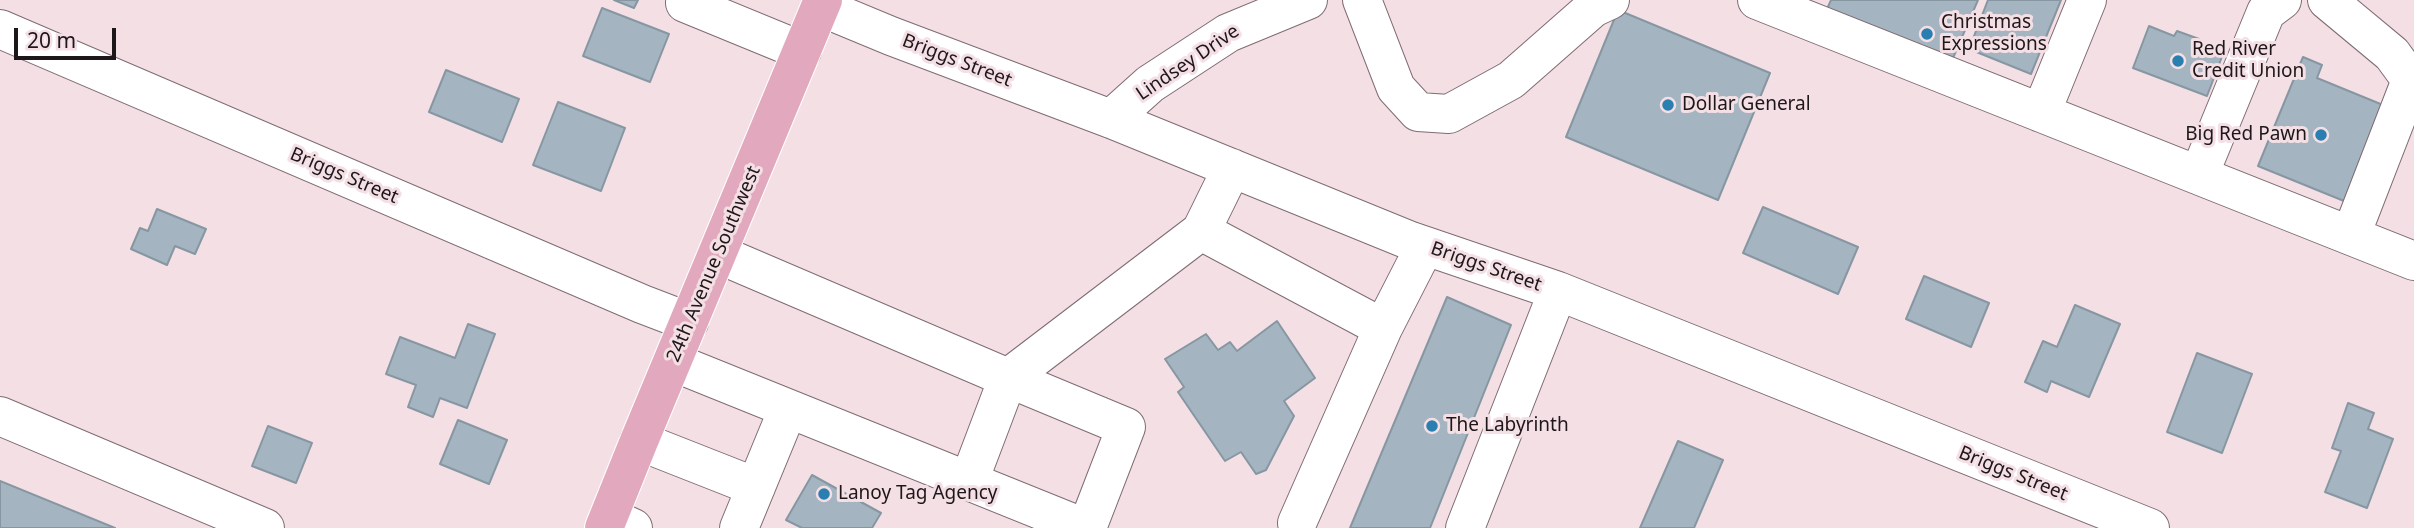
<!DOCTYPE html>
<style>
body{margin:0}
#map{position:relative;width:2414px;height:528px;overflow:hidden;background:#f4dfe5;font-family:"Noto Sans",sans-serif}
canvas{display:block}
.scale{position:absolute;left:14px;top:28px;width:102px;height:32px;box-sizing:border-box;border:4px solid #1e1719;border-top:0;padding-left:9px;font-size:21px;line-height:24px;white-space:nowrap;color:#1e1719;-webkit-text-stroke:5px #f4dfe5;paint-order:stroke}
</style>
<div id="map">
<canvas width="2414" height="528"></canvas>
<div class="scale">20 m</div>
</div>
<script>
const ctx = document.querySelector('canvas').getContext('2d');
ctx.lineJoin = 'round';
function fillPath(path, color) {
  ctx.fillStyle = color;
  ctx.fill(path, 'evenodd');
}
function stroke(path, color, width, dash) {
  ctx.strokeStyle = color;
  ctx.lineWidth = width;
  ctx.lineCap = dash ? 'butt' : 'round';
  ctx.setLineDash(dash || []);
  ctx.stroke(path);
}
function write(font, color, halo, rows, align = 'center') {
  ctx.font = font + ' "Noto Sans",sans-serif';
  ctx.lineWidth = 6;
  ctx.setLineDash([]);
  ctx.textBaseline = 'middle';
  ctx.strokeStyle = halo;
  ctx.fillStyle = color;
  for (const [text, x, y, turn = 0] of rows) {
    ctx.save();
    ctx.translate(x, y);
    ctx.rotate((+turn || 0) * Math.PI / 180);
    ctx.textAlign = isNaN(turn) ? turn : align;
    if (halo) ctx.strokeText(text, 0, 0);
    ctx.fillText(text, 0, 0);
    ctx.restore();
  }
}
const building = new Path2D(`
 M614 0H638L634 8Z
 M1831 0H1978L1953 58 1827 9Z
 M1988 0H2061L2031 74 1969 49Z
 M602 8 669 34 650 82 583 56Z
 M1618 10 1770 73 1718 200 1566 137Z
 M2149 26 2174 36 2177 31 2199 39 2197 44 2223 54 2207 96 2133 68Z
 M2303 57 2322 65 2317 78 2383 105 2344 201 2258 166Z
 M446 70 519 99 502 142 429 112Z
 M558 102 625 128 601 191 533 165Z
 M1763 207 1858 247 1838 294 1743 253Z
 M157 209 206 229 195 254 175 246 167 265 131 249 140 228 148 231Z
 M1924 276 1989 303 1971 347 1906 319Z
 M1447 297 1511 325 1430 528H1350Z
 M2075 305 2120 324 2089 397 2051 381 2047 392 2025 382 2043 341 2057 347Z
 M1277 321 1315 378 1284 401 1294 416 1266 470 1256 474 1241 452 1225 461 1178 392 1184 387 1165 359 1206 334 1218 350 1230 342 1237 351Z
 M468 324 495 334 467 408 440 398 433 417 408 407 416 385 386 374 400 337 455 358Z
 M2197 353 2252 374 2222 453 2167 432Z
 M2348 403 2374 413 2368 429 2393 439 2367 508 2325 492 2341 451 2332 448Z
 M458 420 507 440 489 484 440 464Z
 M268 426 312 443 296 483 252 466Z
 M1678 441 1723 460 1694 528H1640Z
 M812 475 881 513 872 528H802L786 520Z
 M0 481 115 528H0Z`);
const minor = new Path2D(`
 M686 0 685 3 802 51
 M1362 0 1396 88 1418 112 1449 114 1511 80 1593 8 1610 0
 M1757 0 2414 261
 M2327 0 2392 54 2411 80 2351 235
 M821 7 891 36 1111 119 1411 241 1558 291 2150 528
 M0 29 642 304 689 322
 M2041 113 2087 0
 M1111 119 1150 84 1228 33 1308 0
 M2199 175 2266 12 2282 0
 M1201 231 1383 328 1425 246
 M718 254 1008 378 1201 231 1232 168
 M673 362 1085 528
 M0 416 265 528
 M639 441 756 487
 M969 481 1008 378 1126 427 1087 528
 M609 517 633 528
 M1297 523 1383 328
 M739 528 788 409
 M1465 528 1558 291`);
const major = new Path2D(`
 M604 528 639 441 823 0`);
const markers = [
 [1927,34,7,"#297faf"],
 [2178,61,7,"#297faf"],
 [1668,105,7,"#297faf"],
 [2321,135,7,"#297faf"],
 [1432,426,7,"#297faf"],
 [824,494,7,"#297faf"]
];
const poiNames = [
 ["Christmas",1941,23],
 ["Expressions",1941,45],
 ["Red River",2192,50],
 ["Credit Union",2192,72],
 ["Dollar General",1682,105],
 ["Big Red Pawn",2307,135,"right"],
 ["The Labyrinth",1446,426],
 ["Lanoy Tag Agency",838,494]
];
const streetNames = [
 ["Briggs Street",957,61,21],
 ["Lindsey Drive",1188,63,-34],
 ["Briggs Street",344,176,23],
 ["24th Avenue Southwest",714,264,-67],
 ["Briggs Street",1486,267,19],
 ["Briggs Street",2013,474,22]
];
fillPath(building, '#a4b5c1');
stroke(building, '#8697a2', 2);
stroke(minor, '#7f6c72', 40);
stroke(major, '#fff', 40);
stroke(minor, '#fff', 38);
stroke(major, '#e2a9be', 38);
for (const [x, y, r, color] of markers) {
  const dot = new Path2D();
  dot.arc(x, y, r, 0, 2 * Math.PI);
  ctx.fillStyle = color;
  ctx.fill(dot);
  stroke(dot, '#f4dfe5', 2.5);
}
write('19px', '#1e1719', '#f4dfe5', poiNames, 'left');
write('19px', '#1e1719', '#f4dfe5', streetNames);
</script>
